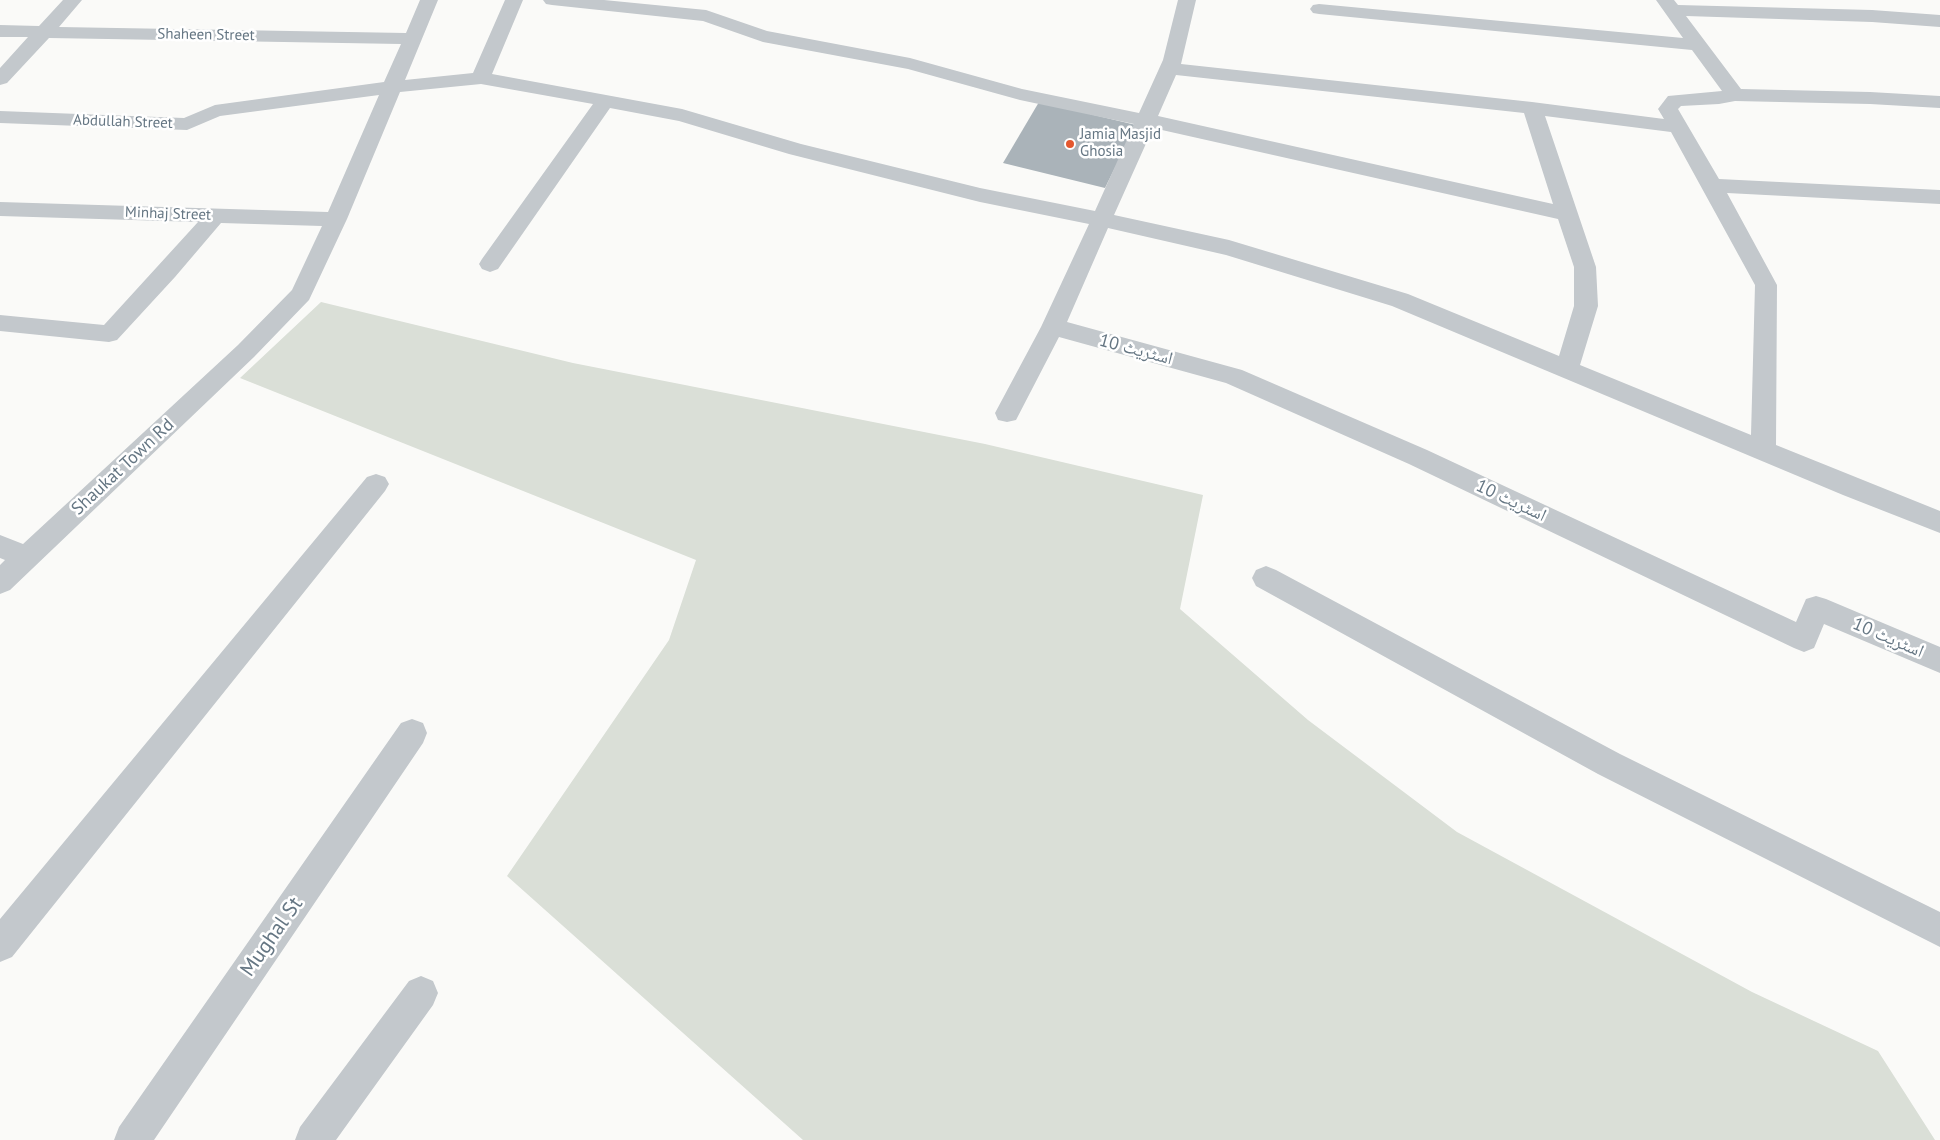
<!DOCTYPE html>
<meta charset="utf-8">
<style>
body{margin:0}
canvas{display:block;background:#fafaf8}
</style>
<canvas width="1940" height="1140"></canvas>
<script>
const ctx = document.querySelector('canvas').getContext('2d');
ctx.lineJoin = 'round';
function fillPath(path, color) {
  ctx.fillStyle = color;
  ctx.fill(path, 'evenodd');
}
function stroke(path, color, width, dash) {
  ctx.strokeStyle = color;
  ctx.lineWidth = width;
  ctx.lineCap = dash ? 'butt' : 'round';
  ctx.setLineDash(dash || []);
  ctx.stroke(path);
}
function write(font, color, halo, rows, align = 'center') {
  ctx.font = font + ' "PT Sans","Noto Naskh Arabic",sans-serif';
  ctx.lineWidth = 5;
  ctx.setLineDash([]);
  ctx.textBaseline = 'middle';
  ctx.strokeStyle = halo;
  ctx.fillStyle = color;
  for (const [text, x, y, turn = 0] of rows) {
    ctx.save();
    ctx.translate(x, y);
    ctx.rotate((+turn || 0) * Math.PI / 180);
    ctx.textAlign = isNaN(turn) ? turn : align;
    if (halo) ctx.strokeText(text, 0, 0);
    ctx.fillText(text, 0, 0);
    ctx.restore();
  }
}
const green = new Path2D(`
 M321 302 573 363 985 444 1203 495 1180 609 1308 720 1457 832 1752 992 1878 1051 1935 1140H803L507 876 669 640 696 560 240 378Z`);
const building = new Path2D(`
 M1039 102 1136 125 1105 188 1003 163Z`);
const minor = new Path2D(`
 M63 0H82L59 27 406 33 420 0H438L405 80 473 73 505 0H523L492 74 682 109 801 144 980 188 1095 211 1134 124 1020 100 908 69 763 42 703 21 552 5 546 4 543 0H604L706 10 767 31 910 58 1022 89 1139 113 1163 60 1178 0H1196L1181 64 1532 102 1664 119 1658 109 1668 96 1722 91 1692 50 1319 14 1313 13 1310 9 1313 5 1319 4 1683 38 1656 0H1674L1678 5 1872 10 1940 15V27L1872 22 1686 16 1741 89 1870 92 1940 96V108L1870 104 1735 101 1719 104 1681 106 1678 109 1719 179 1940 190V204L1727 193 1777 285 1776 445 1940 511V533L1843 495 1392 306 1226 255 1108 228 1067 322 1242 370 1427 450 1796 622 1806 599 1816 596 1826 599 1940 647V673L1824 624 1814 648 1804 652 1794 648 1409 464 1226 383 1059 337 1016 420 1007 422 998 420 995 413 1041 327 1089 224 980 202 789 154 679 121 610 108 498 269 490 272 482 269 479 264 482 259 593 104 481 84 400 92 347 219 309 300 254 357 10 590 0 594V565L5 560 0 558V535L23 544 238 345 292 290 322 226 221 223 175 277 117 340 109 342 0 331V315L104 325 198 222 0 216V202L328 212 379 95 220 116 187 130 0 123V111L184 118 215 105 384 82 401 44 49 38 7 83 0 85V68L28 37H0V25L39 26ZM1176 75 1524 113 1553 204 1158 116ZM1545 116 1671 132 1755 285 1751 435 1580 365 1598 306 1596 267ZM1153 128 1558 219 1574 267V306L1559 356 1408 294 1229 240 1114 215Z
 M376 474 385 477 389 484 385 491 12 957 0 962V919L367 477Z
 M1266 566 1276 570 1620 754 1940 912V947L1598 774 1256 586 1252 578 1256 570Z
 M412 719 423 723 427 733 423 743 154 1140H114L119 1127 401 723Z
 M421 976 433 981 438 993 433 1005 336 1140H295L300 1127 409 981Z`);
const markers = [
 [1070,144,5,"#e4572e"]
];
const farStreetnames = [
 ["Shaheen Street",206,35,1],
 ["Abdullah Street",123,122,2],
 ["Minhaj Street",168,214,2]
];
const farPoinames = [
 ["Jamia Masjid",1080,135],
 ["Ghosia",1080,152]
];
const streetNames = [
 ["اسٹریٹ 10",1136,350,15],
 ["Shaukat Town Rd",123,467,-43],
 ["اسٹریٹ 10",1511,501,25],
 ["اسٹریٹ 10",1888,638,23]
];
const nearStreetnames = [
 ["Mughal St",272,937,-55]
];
fillPath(green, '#dadfd7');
fillPath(building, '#aab3b9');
fillPath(minor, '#c3c8cc');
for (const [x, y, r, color] of markers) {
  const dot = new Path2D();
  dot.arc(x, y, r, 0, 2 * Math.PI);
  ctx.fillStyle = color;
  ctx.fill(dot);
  stroke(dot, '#fff', 2);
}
write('15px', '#657683', '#fff', farStreetnames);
write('15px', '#657683', '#fff', farPoinames, 'left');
write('18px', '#657683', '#fff', streetNames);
write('21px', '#657683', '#fff', nearStreetnames);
</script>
